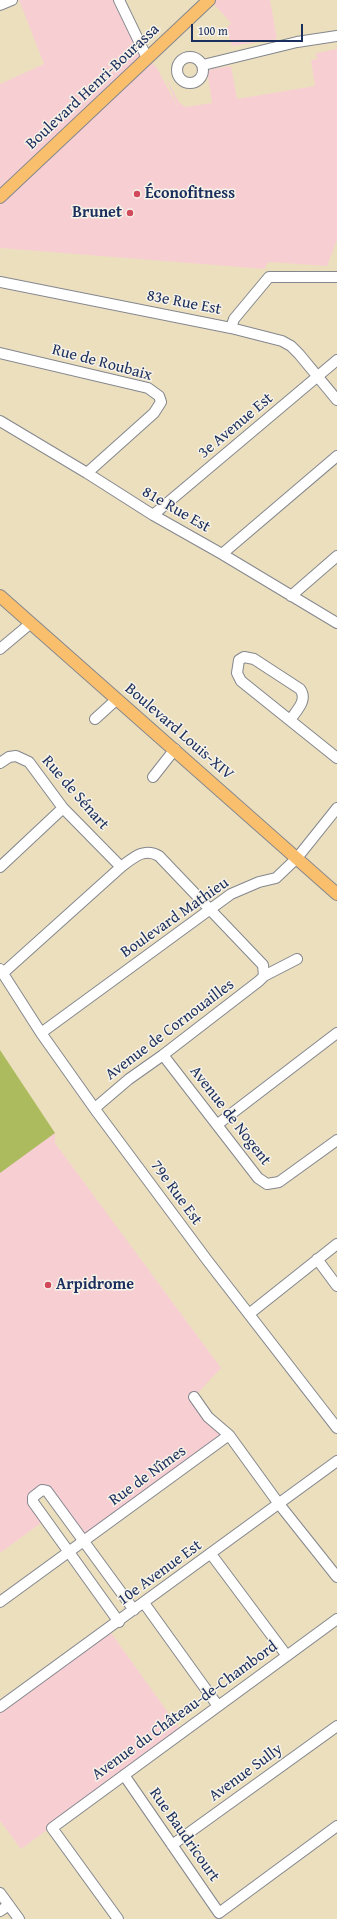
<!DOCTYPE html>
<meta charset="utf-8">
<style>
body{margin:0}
#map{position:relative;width:337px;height:1919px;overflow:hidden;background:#ecdfbe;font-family:"Gentium Book Plus",serif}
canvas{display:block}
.scale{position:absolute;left:191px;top:24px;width:112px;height:18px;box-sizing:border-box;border:2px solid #1b2f5e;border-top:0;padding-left:5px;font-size:12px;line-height:14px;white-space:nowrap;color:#1b2f5e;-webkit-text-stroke:3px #f7f3e8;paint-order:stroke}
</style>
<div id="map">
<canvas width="337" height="1919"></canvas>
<div class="scale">100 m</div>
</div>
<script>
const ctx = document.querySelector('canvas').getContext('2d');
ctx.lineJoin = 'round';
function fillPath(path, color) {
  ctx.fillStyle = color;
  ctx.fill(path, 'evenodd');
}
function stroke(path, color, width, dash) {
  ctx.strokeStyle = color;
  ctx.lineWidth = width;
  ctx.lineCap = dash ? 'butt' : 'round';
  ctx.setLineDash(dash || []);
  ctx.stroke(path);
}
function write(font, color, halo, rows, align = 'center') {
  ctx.font = font + ' "Gentium Book Plus",serif';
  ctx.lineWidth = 3;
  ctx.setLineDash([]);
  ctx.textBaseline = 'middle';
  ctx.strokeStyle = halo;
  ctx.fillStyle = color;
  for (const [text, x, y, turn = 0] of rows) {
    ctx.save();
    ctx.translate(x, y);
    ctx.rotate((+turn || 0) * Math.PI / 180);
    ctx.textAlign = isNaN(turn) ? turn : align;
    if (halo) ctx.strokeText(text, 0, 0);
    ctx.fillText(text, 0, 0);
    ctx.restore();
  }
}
const built = new Path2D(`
 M19 0H119L147 58 157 68 178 108 166 78 179 102 185 107 212 103 207 70 231 66 237 99 315 86 311 60 317 59 316 53 337 49V240L327 266 269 262 266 265 265 269 0 248V84L44 64Z
 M210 0H270L277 39 232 46 226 29 231 23Z
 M55 1133V1143L221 1368 194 1397 229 1435 84 1541 47 1492 33 1497 45 1520 0 1553V1171Z
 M109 1630 182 1732 21 1849 0 1821V1707Z`);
const green = new Path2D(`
 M0 1050 55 1133 0 1173Z`);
const minor = new Path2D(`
 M119 0 147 58
 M0 5 12 0
 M177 70a13 13 0 1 1 26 0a13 13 0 1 1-26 0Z
 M203 65 297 42 337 36
 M0 282 231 328 282 341 291 346 299 354 337 400
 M231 328 234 319 269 277H337
 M0 353 148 388 159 396 161 402 154 413 87 473
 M0 421 87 473 153 515 222 554 337 623
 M153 515 337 360
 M222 554 337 456
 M291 596 337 556
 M0 649 31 623
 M95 719 117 699
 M290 720C297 710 308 700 300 689L254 659 244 657 239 660 237 673 241 681 337 758
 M0 763 9 757 16 756 29 762 63 808 121 867
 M153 777 175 749
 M0 867 63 808
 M0 969 41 1033 97 1112 207 1260 337 1428
 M3 973 121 867C133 858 144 847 159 856L263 965 264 976 259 981 163 1055 129 1079 95 1108
 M264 976 297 959
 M41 1033 231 894 259 882 276 878 297 858 337 808
 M163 1055 258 1178 267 1184 279 1182 337 1140
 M218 1124 337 1033
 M317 1259 337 1286
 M249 1314 337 1244
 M194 1397 208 1417 229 1435 279 1504 337 1577
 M211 1554 287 1656
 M0 1602 229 1435
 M144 1603 218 1706
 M119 1622 33 1502V1497L42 1490 47 1491 134 1610
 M0 1707 337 1461
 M124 1775 219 1913 337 1826
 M172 1845 337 1726
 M0 1893 19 1919
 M0 1911 9 1905
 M118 1919 52 1828 337 1619`);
const major = new Path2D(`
 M0 197 209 0
 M0 596 337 894`);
const markers = [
 [137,194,4,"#d1495b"],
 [130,213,4,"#d1495b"],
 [48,1285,4,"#d1495b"]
];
const streetNames = [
 ["Boulevard Henri-Bourassa",93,87,-43],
 ["83e Rue Est",184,303,11],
 ["Rue de Roubaix",102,363,15],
 ["3e Avenue Est",236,426,-40],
 ["81e Rue Est",176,510,30],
 ["Boulevard Louis-XIV",179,732,41],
 ["Rue de Sénart",75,793,49],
 ["Boulevard Mathieu",175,918,-35],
 ["Avenue de Cornouailles",170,1030,-37],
 ["Avenue de Nogent",230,1116,52],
 ["79e Rue Est",176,1193,54],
 ["Rue de Nîmes",148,1476,-36],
 ["10e Avenue Est",160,1573,-36],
 ["Avenue du Château-de-Chambord",185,1711,-36],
 ["Avenue Sully",246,1773,-36],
 ["Rue Baudricourt",184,1835,55]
];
const poiNames = [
 ["Éconofitness",145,194],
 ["Brunet",122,213,"right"],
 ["Arpidrome",56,1285]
];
fillPath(built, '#f7cfd3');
fillPath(green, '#acbb5e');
stroke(minor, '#84878e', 12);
stroke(major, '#84878e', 14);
stroke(minor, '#fff', 10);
stroke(major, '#f9bf6d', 12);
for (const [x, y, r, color] of markers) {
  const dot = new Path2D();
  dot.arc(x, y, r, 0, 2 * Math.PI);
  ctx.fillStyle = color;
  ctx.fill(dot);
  stroke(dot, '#f7f3e8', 1.5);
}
write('16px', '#1b2f5e', '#f7f3e8', streetNames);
write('bold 16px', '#1b2f5e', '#f7f3e8', poiNames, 'left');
</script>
